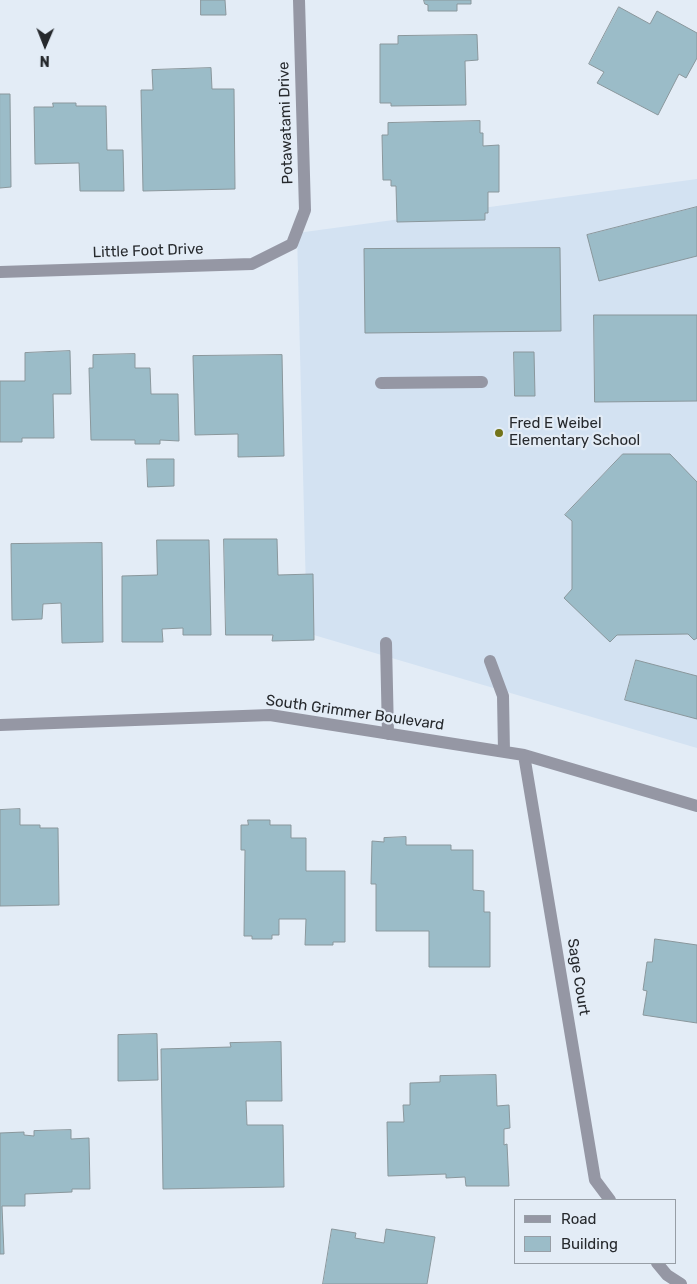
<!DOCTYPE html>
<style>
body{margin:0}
#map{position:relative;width:697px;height:1284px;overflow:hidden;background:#e3ecf6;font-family:Rubik,sans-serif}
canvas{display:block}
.legend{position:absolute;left:514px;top:1199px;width:162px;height:65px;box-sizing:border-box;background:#e3ecf6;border:1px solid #979ea6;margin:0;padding:6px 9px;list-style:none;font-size:15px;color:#26292d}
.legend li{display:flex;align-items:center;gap:10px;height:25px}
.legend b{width:25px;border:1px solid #979ea6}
.north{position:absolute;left:20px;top:20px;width:50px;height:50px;-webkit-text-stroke:4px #e3ecf6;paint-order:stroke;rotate:181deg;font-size:14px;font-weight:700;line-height:20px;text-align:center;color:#26292d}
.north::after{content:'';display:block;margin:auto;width:18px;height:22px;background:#26292d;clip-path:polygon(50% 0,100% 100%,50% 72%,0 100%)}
</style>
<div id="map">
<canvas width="697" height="1284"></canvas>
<ul class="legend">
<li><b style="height:6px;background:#9597a4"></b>Road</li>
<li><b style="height:14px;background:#9bbcc8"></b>Building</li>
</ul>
<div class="north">N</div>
</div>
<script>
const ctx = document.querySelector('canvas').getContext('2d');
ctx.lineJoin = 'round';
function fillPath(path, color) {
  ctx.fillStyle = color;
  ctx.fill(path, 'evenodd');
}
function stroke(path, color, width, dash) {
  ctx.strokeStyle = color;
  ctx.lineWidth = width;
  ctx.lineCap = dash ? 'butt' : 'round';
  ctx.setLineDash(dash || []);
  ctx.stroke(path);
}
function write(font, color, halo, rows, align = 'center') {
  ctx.font = font + ' Rubik,sans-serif';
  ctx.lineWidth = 4.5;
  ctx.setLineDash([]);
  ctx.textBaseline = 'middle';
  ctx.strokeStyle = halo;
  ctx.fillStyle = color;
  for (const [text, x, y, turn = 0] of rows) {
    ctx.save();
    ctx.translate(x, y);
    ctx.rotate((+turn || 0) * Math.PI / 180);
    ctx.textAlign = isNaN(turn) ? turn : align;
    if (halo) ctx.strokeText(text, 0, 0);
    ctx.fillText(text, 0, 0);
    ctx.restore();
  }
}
const built = new Path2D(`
 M697 179V748L307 633 297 233Z`);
const building = new Path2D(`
 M201 0H225L226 15H201Z
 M424 0H471V4H457V11H428V5L425 4Z
 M619 7 650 24 657 11 697 33V58L686 78 679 74 658 115 597 83 604 72 589 64Z
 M477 35 478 60 465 61 466 105 391 106V103H380V44H398V36Z
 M211 68 212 89H234L235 189 143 191 141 90H153L152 70Z
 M0 94H10L11 187 0 188Z
 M53 103H76V106H106L107 150H123L124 191H80L79 163 35 164 34 107H53Z
 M480 121V133H483V146L499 145V192H488V213H485V220L397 222 396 186H391V180H383L382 135H388V123Z
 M697 207V256L599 281 587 235Z
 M560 248 561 331 365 333 364 249Z
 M594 315H697V401L595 402Z
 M70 351 71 394H53L54 438H22V442H0V381H25V353Z
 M514 352H534L535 396H515Z
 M135 354V368H150L151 394H178L179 441 160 440V444H135V440H91L89 368H93V355Z
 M282 355 284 456 238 457V434L195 435 193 356Z
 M623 454H670L697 482V638L694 640 688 634 617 635 610 642 564 598 572 589V521L565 515Z
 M147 459H174V486L148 487Z
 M224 539H277L278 575 313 574 314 640 272 641 273 635H226Z
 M157 540H209L211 635H183V628L162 629 163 642H122V576L157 575Z
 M102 543 103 642 62 643 61 603 43 604 42 619 12 620 11 544Z
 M636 660 697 676V719L625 700Z
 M20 809V825H40V828H58L59 905 0 906V810Z
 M248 820H270V825H291V838H306V871H345V942H333V945H305L306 919H279V935H272V939H252V936H244L245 850H241V825H248Z
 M406 837V845H451V850H473V890L484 891V912H490V967H429V931H376V884H371L372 841 384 842V838Z
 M655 939 697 945V1023L643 1015 647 991 643 990 647 962H652Z
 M157 1034 158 1080 118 1081V1035Z
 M281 1042 282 1101H246L247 1125H283L284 1187 163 1189 161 1049 231 1047 230 1043Z
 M496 1075 497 1106 509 1105 510 1128 504 1129V1145L507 1144 509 1186H466L465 1177 446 1178V1174L388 1176 387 1122H404L403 1105H410V1083L440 1082V1076Z
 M71 1130V1139L89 1138 90 1189H72V1192L25 1194V1206H2L4 1254H0V1133L24 1132V1135L34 1136V1131Z
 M332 1229 356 1233 355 1238 384 1243 386 1229 435 1237 427 1284H323Z`);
const minor = new Path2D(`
 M0 272 252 264 292 244 305 210 299 0
 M381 383 482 382
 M386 643 388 734
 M490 661 503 696 504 752
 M0 725 270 715 524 755 697 806
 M524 755 595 1180 610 1200
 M657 1263 667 1275 681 1284`);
const markers = [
 [499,433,5,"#73741a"]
];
const streetNames = [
 ["Potawatami Drive",286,123,-92],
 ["Little Foot Drive",148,251,-2],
 ["South Grimmer Boulevard",355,713,8],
 ["Sage Court",578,977,81]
];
const poiNames = [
 ["Fred E Weibel",509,424],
 ["Elementary School",509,441]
];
fillPath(built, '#d3e2f2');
fillPath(building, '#9bbcc8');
stroke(building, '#8a979c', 1);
stroke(minor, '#9597a4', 12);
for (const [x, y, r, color] of markers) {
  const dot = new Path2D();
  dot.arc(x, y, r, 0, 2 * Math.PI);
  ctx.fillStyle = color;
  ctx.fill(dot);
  stroke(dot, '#e3ecf6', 2);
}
write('15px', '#26292d', '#e3ecf6', streetNames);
write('15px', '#26292d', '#e3ecf6', poiNames, 'left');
</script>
